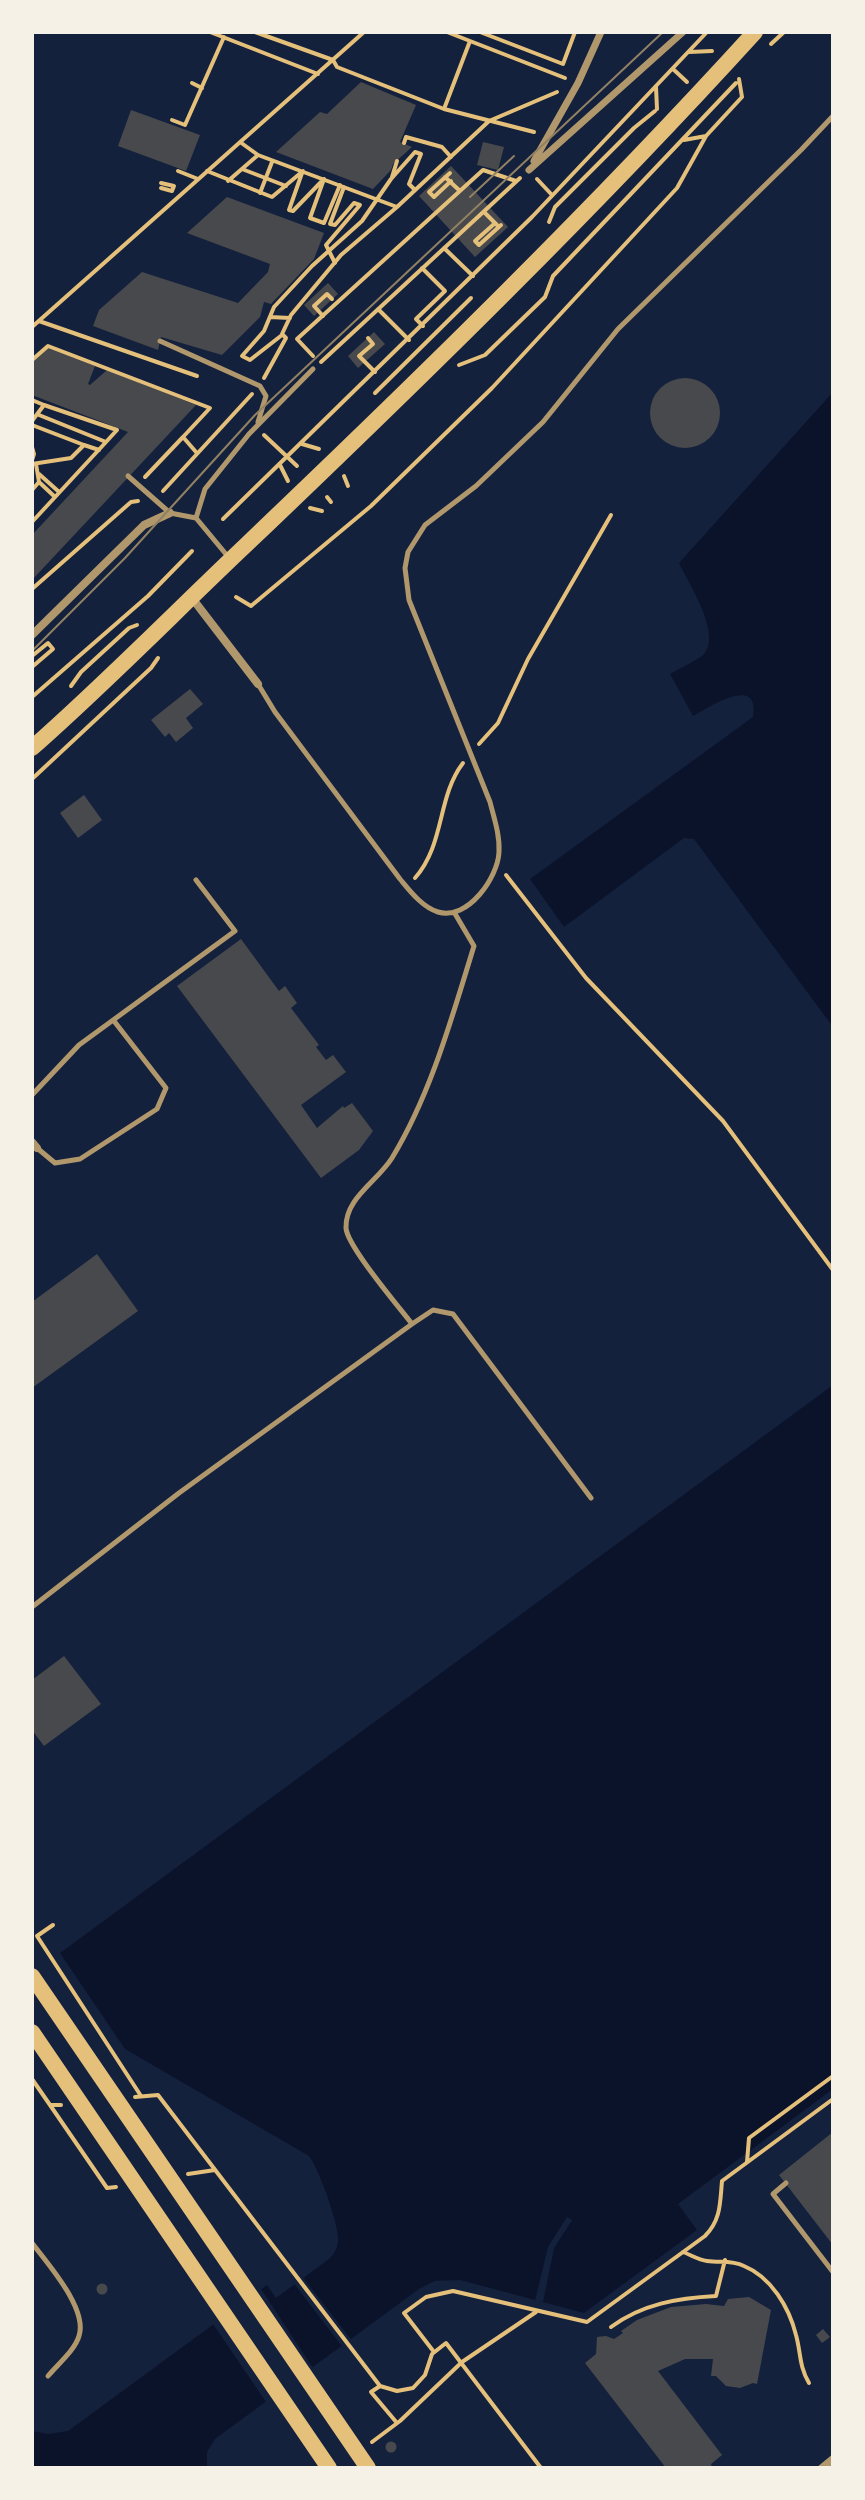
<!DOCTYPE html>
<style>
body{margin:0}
#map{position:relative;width:865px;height:2500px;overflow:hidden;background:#14213d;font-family:Roboto,sans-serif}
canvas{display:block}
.frame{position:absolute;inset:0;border:34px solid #f6f1e7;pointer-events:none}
</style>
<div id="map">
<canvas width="865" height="2500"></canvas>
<div class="frame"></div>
</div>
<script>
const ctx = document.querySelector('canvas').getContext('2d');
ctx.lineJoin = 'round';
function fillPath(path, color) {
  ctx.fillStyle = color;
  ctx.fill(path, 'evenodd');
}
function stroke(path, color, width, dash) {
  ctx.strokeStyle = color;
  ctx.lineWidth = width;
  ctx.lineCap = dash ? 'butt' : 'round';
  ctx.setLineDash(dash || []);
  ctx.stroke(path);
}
const water = new Path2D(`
 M833 392V1027L694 839 684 838 564 927 530 879 753 717C760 673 708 708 693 716L670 674C680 668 694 662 703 655 723 636 689 584 679 563Z
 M833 1385V2089L678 2204 697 2230 584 2313 460 2280 435 2281 419 2289 215 2439 207 2452V2468H32V2431L48 2434 68 2431 267 2285 276 2298 329 2259C334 2254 337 2249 338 2242 340 2227 319 2169 309 2156L125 2049 60 1953Z`);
const pier = new Path2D(`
 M567 2217 572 2220 554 2248 543 2302 535 2301 548 2247Z
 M301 2275 353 2342 344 2349 292 2281Z
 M259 2286 315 2371 268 2405 211 2321Z`);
const building = new Path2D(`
 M361 82 416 105 400 142 412 147 393 164 391 170 373 189 276 152 320 112 327 114Z
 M131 110 200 135 186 171 118 146Z
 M483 142 504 147 498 170 477 165Z
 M451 166 508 227 475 257 419 196Z
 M227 197 324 233 314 259 271 304 264 302 260 317 222 355 161 337 158 350 93 326 99 310 142 272 238 303 268 272 270 264 187 233Z
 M328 283 338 294 314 316 304 305Z
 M374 332 385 344 358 368 348 356Z
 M48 348 95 366 88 384 90 385 107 370 196 405 32 580V535L128 432 32 395V362Z
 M650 413a35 35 0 1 1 70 0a35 35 0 1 1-70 0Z
 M190 689 203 704 186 718 193 728 176 742 169 733 165 737 151 720Z
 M84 795 102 820 78 838 60 813Z
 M241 939 279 991 285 986 297 1003 291 1008 319 1045 316 1047 326 1060 333 1055 346 1072 301 1105 317 1128 343 1106 344 1108 352 1103 373 1131 359 1150 321 1178 177 986Z
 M97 1254 138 1311 32 1388V1302Z
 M64 1656 101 1704 44 1746 32 1730V1680Z
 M833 2132V2245L779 2175Z
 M96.5 2289a5.5 5.5 0 1 1 11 0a5.5 5.5 0 1 1-11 0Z
 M749 2297 771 2310 757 2384 753 2383 740 2388 726 2386 716 2376H711L713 2359H685L658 2371 722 2455 711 2464 712 2468H666L585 2363 596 2354 597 2337 606 2336 614 2339 623 2333 621 2331 637 2320 671 2307 706 2304 724 2306 728 2299Z
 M823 2329 830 2337 822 2343 816 2335Z
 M385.5 2447a5.5 5.5 0 1 1 11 0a5.5 5.5 0 1 1-11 0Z`);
const path = new Path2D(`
 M210 32 318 74
 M255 32 333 60 337 67 444 109 470 41 447 32
 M480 32 563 64 575 32
 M470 41 565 78
 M771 44 784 32
 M689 52 712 51
 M673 69 687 82
 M192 83 202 88
 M656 87 657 109
 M444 109 534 132
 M172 120 185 125 224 37
 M684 140 706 136
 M240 142 258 155 397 207
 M404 143 406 137 442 147 451 157
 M242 169 286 186
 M178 171 198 179
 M207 171 272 197 303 171
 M302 173 289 210 293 211 321 182
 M450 173 429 192 434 197 451 181
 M392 177 397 161
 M445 177 460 191
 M324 179 310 218 324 223 340 185
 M537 179 552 195
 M228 181 258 155
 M161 188 172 191 174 186 161 183
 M260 193 272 162
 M484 212 497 225
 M549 222 555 207 634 128 655 111
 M494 224 475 241 479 245 501 225
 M444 248 473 276
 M335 263 326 245 360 205 354 203 335 225 330 224 344 187
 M422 268 445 291 416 319 423 326
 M378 309 409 340
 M323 316 314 306 327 294 332 299
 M270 317 290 318
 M39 321 197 376
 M32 327 364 32
 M282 335 250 360 242 356 264 331 274 307 312 266 362 221 391 179 415 152 421 154 409 184 415 190
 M368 338 373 344 359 356 375 372
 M313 356 297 339 483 170 516 181
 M32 360 48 346 210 408 183 437 196 452
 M321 362 520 178
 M459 365 485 355 545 297 553 276 736 83
 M264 378 286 338 282 334 291 315 341 255 397 207 489 121 557 92
 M375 393 471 298
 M32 400 44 405 32 421
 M44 405 117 430 106 442
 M32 425 84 445
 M264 435 297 466
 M302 444 319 449
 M32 447 34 454 32 460
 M32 464 71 458 84 445 99 450
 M36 464 39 482 55 497
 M280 465 288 481
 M39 474 58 491
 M344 476 348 486
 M145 477 183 437
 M32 490 39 482
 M163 491 252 394
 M327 497 331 502
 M310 508 322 511
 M223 519 532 217 707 32
 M32 522 106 442 39 415
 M32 589 131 502 138 501
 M236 597 251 606 371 506 492 388 677 188 706 136 742 97 739 79
 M32 656 48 643 53 649 32 667
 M71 686 81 672 129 628 137 625
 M32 697 148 596 192 551
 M479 744 498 723 528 659 611 515
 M32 779 151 668 158 658
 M506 875 586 978 723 1121 833 1270
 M415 878C445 844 437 797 463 763
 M53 1925 37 1936 141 2096
 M32 2079 50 2105H61
 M135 2097 158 2095 380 2386 397 2391 413 2388 425 2375 432 2354 446 2343 541 2468
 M50 2105 107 2188 116 2187
 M747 2162 749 2138 833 2076
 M188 2174 215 2170
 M683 2252C691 2255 699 2260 707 2261 720 2263 731 2260 744 2266 771 2277 789 2307 796 2335 801 2353 799 2366 809 2383
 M611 2327C642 2304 678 2298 716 2296L725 2260
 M434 2352 404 2313 426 2297 453 2291 587 2322 705 2236C721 2220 720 2203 722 2181L833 2099
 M380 2386 371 2392 397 2423
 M372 2442 400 2421 462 2362 536 2312`);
const service = new Path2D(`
 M160 341 260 386 266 396 258 422
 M128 476 170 513 196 518 230 559
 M196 518 205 489 249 434 313 369
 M258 684 275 712 400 879C410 891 422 907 438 912 468 921 498 877 499 852 500 835 494 818 490 802L409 600 405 568 408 552 425 525 476 486 543 422 618 329 801 150 833 116
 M32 1095 79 1045 235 931 196 880
 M37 1148 55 1163 80 1159 157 1109 166 1088 114 1021
 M412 1324 433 1310 453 1314 591 1498
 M32 1607 179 1493 412 1324C399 1307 347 1246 346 1228 345 1198 377 1182 392 1158 431 1094 452 1017 474 946L454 912
 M786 2183 773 2194 833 2272
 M32 2243C48 2264 88 2309 79 2336 75 2350 58 2364 48 2376`);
const pedestrian = new Path2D(`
 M534 161 578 83 601 32
 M529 170 683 32`);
const minor = new Path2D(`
 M192 598 258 684
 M32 635 144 525 170 513
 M32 1142 37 1148
 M822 2468 833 2459`);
const primary = new Path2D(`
 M32 748C106 683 175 612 247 544 421 378 593 210 755 32
 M32 1976 368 2468
 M32 2032 329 2468`);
const tram = new Path2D(`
 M470 197 514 156
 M32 651 125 558 255 415 663 32`);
fillPath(water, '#0b132b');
fillPath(pier, '#14213d');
fillPath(building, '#48494c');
stroke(path, '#e5c07b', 4);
stroke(service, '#b1986c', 5);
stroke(pedestrian, '#b1986c', 7);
stroke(minor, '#b1986c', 8);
stroke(primary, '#e5c07b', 16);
stroke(tram, '#918062', 2);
</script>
